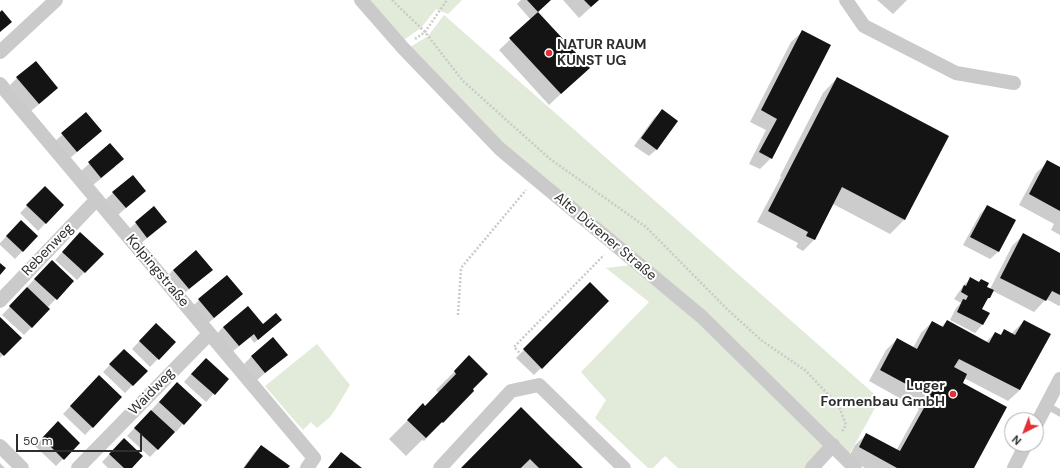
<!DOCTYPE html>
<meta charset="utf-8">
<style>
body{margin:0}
#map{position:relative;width:1060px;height:468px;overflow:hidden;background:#fff;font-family:"DM Sans",sans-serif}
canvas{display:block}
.north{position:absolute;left:1004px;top:412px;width:40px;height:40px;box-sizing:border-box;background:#fff;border:1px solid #ababab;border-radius:50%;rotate:222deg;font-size:11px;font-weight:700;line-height:16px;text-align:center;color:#2d2d2d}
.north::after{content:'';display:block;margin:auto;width:14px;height:18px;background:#e32f35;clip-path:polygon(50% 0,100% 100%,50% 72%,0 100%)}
.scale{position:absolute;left:16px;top:434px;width:126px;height:18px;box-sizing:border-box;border:2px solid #2d2d2d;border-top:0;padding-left:5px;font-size:12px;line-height:14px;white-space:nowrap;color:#2d2d2d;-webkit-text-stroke:3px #fff;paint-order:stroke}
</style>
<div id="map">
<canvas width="1060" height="468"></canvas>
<div class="north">N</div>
<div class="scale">50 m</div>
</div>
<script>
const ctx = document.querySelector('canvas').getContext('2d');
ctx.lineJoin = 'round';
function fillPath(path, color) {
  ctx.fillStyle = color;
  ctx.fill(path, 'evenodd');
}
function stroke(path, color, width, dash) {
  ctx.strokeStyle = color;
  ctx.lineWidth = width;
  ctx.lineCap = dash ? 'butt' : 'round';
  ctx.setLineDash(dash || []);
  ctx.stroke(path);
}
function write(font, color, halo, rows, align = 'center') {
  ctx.font = font + ' "DM Sans",sans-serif';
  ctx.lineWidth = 4;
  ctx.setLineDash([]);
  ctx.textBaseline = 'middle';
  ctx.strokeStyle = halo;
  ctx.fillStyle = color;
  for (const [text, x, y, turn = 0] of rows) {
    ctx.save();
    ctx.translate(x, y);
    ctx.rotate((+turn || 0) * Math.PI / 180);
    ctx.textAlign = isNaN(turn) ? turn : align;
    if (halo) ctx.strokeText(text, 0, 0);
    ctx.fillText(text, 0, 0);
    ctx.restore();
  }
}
const green = new Path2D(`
 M367 0H462L448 14 436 9 421 28 402 41Z
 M444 15 880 399 849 455 501 144 407 49 428 36Z
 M631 265 697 321 825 448 806 468H678L665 456 653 468H648L595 418 606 400 581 372 649 302 606 268Z
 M317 344 350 385 335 410 330 417 317 428 311 422 303 430 295 421 265 386Z`);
const shadow = new Path2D(`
 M521 0H550L537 12 588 68 549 105 499 50 531 20 517 4Z
 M563 0H599L579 18Z
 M877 0H907L893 14Z
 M803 31 771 158 760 169 749 164 766 130 750 122 791 42Z
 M17 78 57 88 49 96 31 111 10 85Z
 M837 78 947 137 904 220 890 234 833 204 814 240 803 251 796 247 798 243 757 222 781 177 780 176 823 93Z
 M662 111 657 149 649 156 634 146 654 118Z
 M86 114 93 138 69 159 54 142Z
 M110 145 115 167 93 185 81 171Z
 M1048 162 1060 168V235L1051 230 1054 224 1019 205 1036 173Z
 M45 188 63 205 38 231 20 213Z
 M145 191 118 215 105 200 113 193Z
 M988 206 1015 221 998 252 990 259 963 245 980 214Z
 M154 207 158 229 139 245 128 230Z
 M21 221 37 236 15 259 0 245V243Z
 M1023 235 1060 254V305L1059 306 1046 299 1034 312 993 291 989 298 983 304 980 309 988 313 982 325 975 333 950 320 956 308 961 303 954 299 963 286 970 279 978 283 981 280 986 287 990 289 1012 246Z
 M73 241 102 254 77 280 55 260Z
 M44 269 73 281 47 308 49 309 24 335 2 315 28 288 27 287Z
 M173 270H212L181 296 166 278Z
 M227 277 234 301 206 325 191 308 199 300Z
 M590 283 608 301 534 375 516 358Z
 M0 318 20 338 0 358Z
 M947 321 986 342 995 333 1000 335 1004 331 1011 334 1024 321 1020 390 1008 401 964 378 961 383 973 468H865L848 459 855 445 867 434 896 451 919 409 869 381 886 350 897 339 913 348 921 333 932 322 941 327Z
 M277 323 254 343 250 337 231 353 216 335 223 327 263 326Z
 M156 324 174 342 150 367 132 349Z
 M124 350 146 371 125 393 103 372Z
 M286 355 257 380 244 364 252 356Z
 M469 357 442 422 424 441 422 440 406 456 389 439 423 405 425 407 439 393 436 390Z
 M198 366 228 379 206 402 184 382Z
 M91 384 121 397 85 435 63 414Z
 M169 391 200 405 183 424 176 432 175 431 150 457 127 436Z
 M521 409 582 468H522L528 461 527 460 519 468H462Z
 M58 423 79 443 56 466 35 446Z
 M124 439 131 468H108L102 462Z
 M261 446 287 468H243L254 453Z
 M0 463 5 468H0Z`);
const building = new Path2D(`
 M527 0H551L538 12 590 68 561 94 509 38 538 12Z
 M584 0H599L591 7Z
 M2 10 12 22 0 32V12Z
 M802 30 831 45 772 159 759 152 777 119 761 110Z
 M36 61 58 88 39 104 16 77Z
 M837 77 949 136 905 220 842 187 815 240 806 236 808 232 768 211Z
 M662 109 678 121 657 150 641 138Z
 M86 112 102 131 77 152 61 133Z
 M110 143 124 159 101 178 88 162Z
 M1047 160 1060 167V211L1029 194Z
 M133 175 146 191 126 208 112 192Z
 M45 186 64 205 46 224 26 205Z
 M987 205 1016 220 999 252 970 237Z
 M154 206 167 222 147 238 135 222Z
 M21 220 38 236 23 252 6 236Z
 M80 232 104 254 85 273 62 252Z
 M1023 233 1060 253V295L1052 291 1046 301 1000 278Z
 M196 250 213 270 189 289 173 270Z
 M52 260 74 281 57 300 34 279Z
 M0 263 6 268 0 275Z
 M227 275 243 294 214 318 198 299Z
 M970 277 979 282 981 279 989 283 987 287 994 290 990 298H988L982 309 990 313 983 325 957 312 963 299 966 300 968 296 961 292 964 285 966 286Z
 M590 282 609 301 542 369 523 349Z
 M27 287 50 309 32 328 9 306Z
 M248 306 263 324 276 313 282 320 258 340 254 334 239 346 223 327Z
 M0 317 22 338 4 356 0 352Z
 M947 320 989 343 995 332 1001 335 1004 329 1015 335 1024 320 1051 334 1020 390 959 359 954 367 967 374 963 383 1007 407 974 468H897L859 447 866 433 900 451 930 397 880 370 897 338 917 349 932 321 943 327Z
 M156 323 176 342 159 360 139 341Z
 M273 337 288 355 265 373 251 356Z
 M124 349 148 371 133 386 109 364Z
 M469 355 488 374 473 389 474 391 443 423 442 422 426 438 407 420 423 403 425 406 456 374 454 371Z
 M206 358 229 379 215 395 191 374Z
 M99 375 122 397 93 428 70 406Z
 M177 382 202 405 184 425 159 402Z
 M521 407 551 437 583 468H539L530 459 521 468H461Z
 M151 410 175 432 158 450 134 428Z
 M58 421 80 443 64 460 42 438Z
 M124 438 143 456 132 468H124L109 454Z
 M261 445 290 466 288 468H244Z
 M341 452 362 468H328Z`);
const path = new Path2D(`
 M392 0 425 32 463 81 550 159 646 227 728 310 761 340 806 371 839 406 846 425 841 433
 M415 39 425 32 447 0
 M458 315 461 268 526 190
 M534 371 532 366 514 347 604 255`);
const lane = new Path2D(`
 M1046 405 1060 413`);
const street = new Path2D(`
 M361 0 403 48 500 149 702 317 855 468
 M846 0 864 26 956 73 1014 83
 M0 52 56 0
 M0 84 314 458 307 468
 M0 301 97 199
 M1036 425 1060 379
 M0 446 22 468
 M78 468 209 334
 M440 468 511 391 539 385 624 468
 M812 468 833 445
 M1014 468 1026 444`);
const markers = [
 [549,53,4,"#e32f35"],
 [953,394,4,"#e32f35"]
];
const poiNames = [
 ["NATUR RAUM",557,45],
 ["KUNST UG",557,61],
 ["Luger",945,386,"right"],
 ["Formenbau GmbH",945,402,"right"]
];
const streetNames = [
 ["Alte Dürener Straße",605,237,40],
 ["Rebenweg",48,250,-46],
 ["Kolpingstraße",157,271,50],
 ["Waidweg",152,392,-46]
];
fillPath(green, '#e2eada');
fillPath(shadow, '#0003');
fillPath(building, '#141414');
stroke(path, '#cacaca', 2.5, [2, 2]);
stroke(lane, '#cacaca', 7);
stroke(street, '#cacaca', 14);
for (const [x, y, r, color] of markers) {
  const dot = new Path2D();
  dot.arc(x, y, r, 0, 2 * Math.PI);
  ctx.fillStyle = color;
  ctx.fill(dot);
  stroke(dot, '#fff', 1.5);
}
write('bold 14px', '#2d2d2d', '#fff', poiNames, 'left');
write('14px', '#2d2d2d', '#fff', streetNames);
</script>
